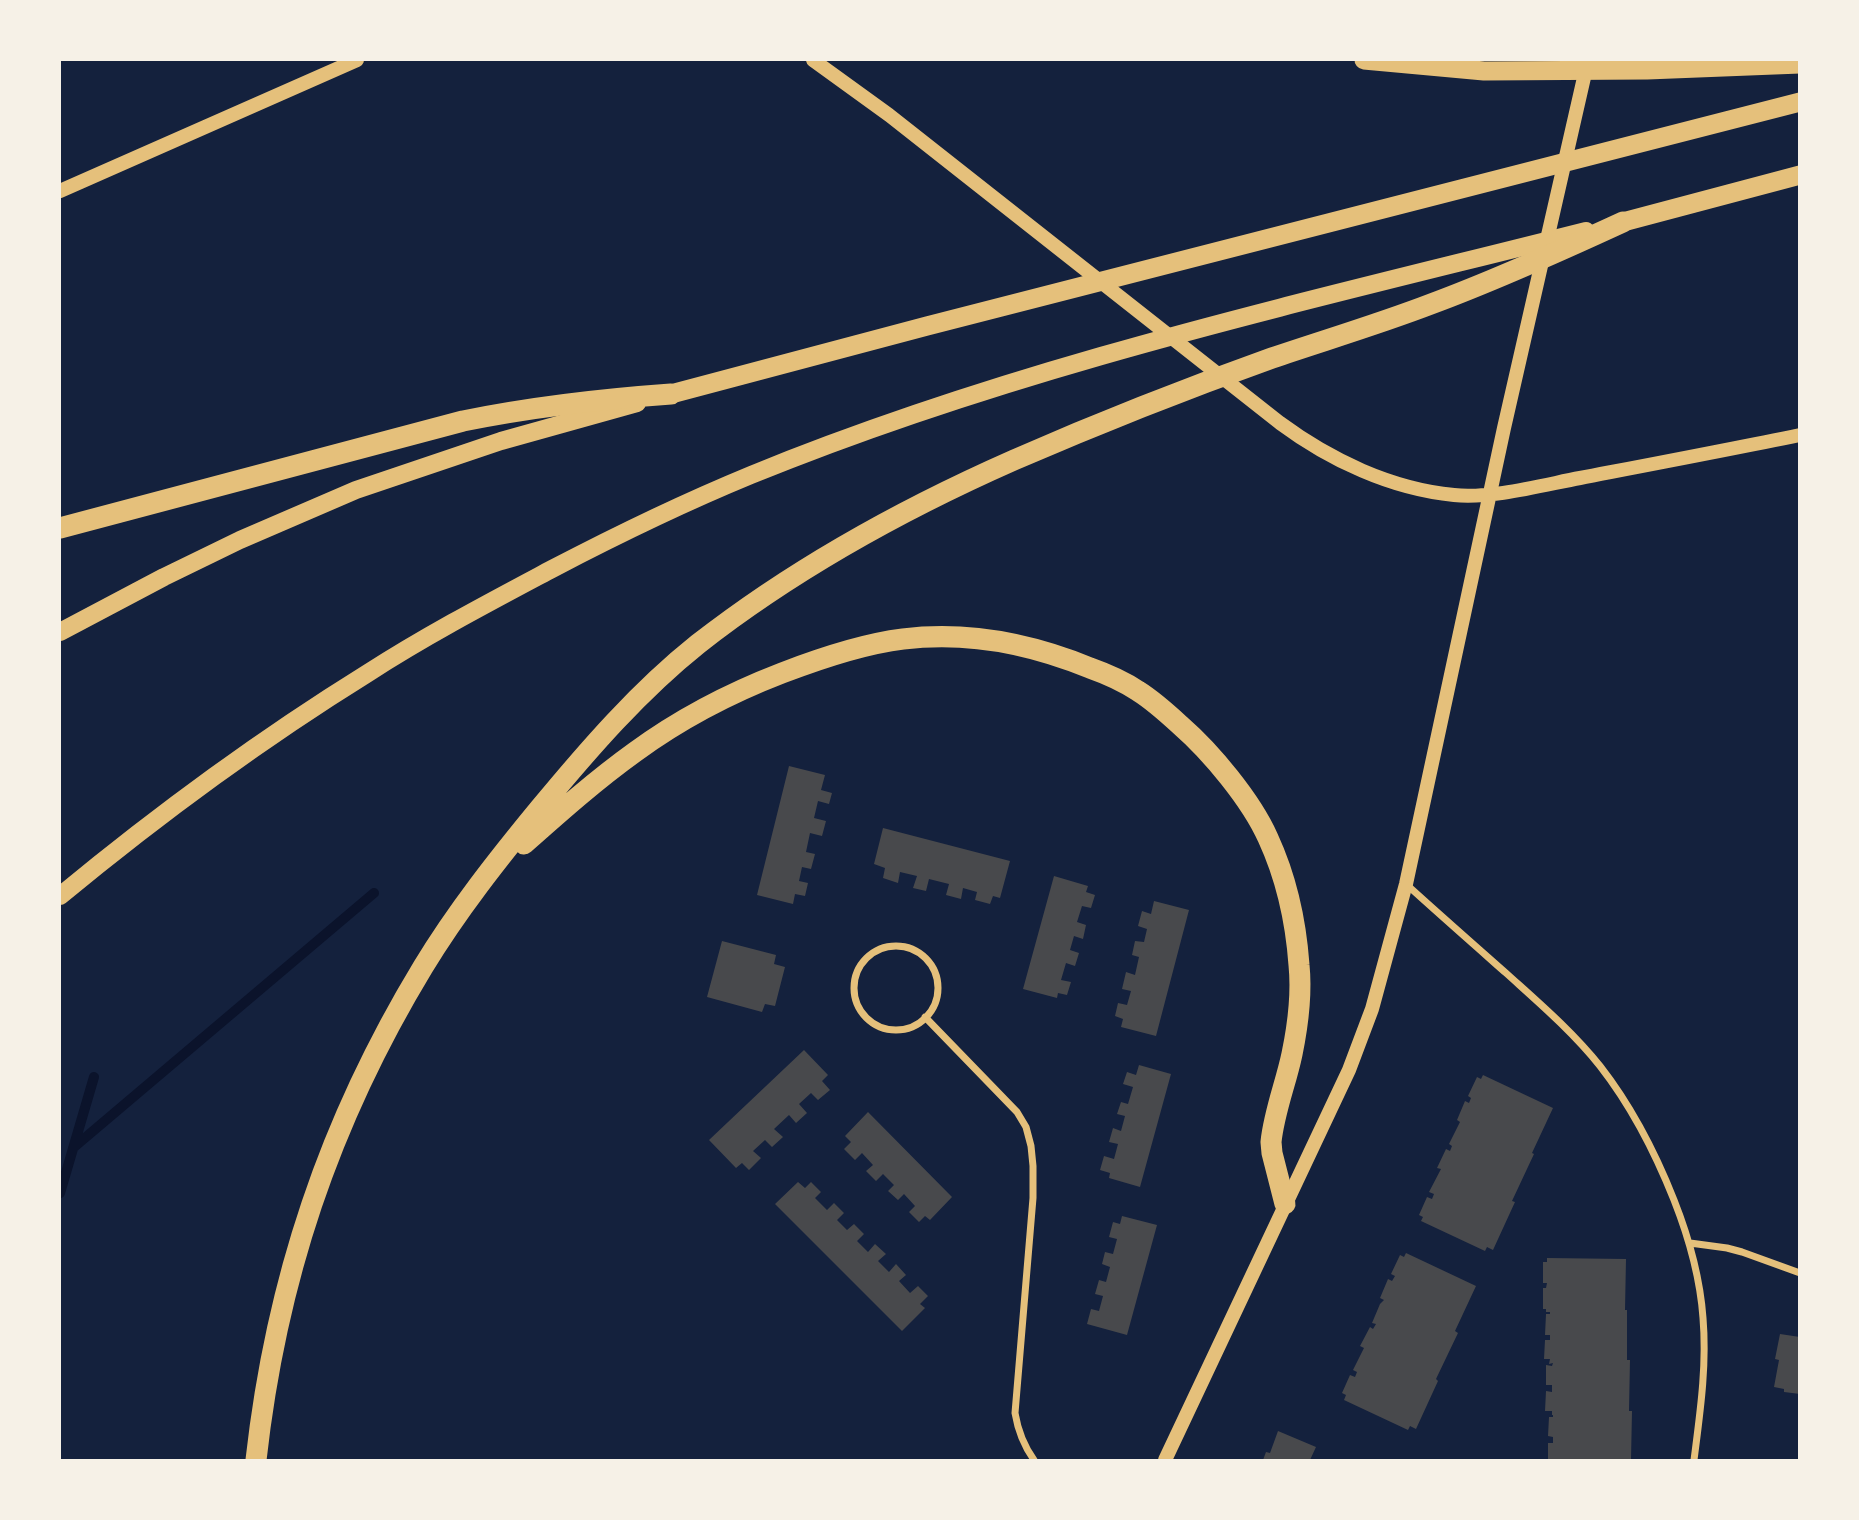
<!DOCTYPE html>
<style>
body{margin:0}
#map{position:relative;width:1859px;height:1520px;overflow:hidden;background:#14213d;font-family:Montserrat,sans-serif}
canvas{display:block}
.frame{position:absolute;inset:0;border:61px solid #f6f1e7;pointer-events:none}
</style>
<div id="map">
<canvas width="1859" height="1520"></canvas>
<div class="frame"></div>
</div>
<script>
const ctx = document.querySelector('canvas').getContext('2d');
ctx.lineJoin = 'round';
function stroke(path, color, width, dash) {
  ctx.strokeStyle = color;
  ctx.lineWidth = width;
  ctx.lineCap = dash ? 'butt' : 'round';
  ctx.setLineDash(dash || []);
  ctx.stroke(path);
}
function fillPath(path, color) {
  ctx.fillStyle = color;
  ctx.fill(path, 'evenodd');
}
const stream = new Path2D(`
 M73 1148 374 893
 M60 1193 94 1077`);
const building = new Path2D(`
 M789 766 825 775 821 790 832 793 829 804 818 801 814 818 826 821 822 836 810 833 806 852 815 854 811 869 802 867 799 881 808 883 805 896 795 894 793 904 757 895Z
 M883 828 1010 861 1000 898 993 896 990 904 975 900 977 892 963 888 961 899 946 895 949 884 929 879 926 891 913 888 917 876 900 872 898 883 883 878 885 868 874 864Z
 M1054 876 1088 886 1086 892 1095 895 1091 908 1082 906 1077 922 1086 925 1083 939 1074 936 1070 950 1079 953 1075 966 1066 963 1061 980 1071 982 1067 995 1058 993 1057 998 1023 989Z
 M1154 901 1189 910 1156 1036 1121 1027 1123 1019 1115 1016 1118 1003 1127 1005 1131 991 1122 989 1126 972 1135 975 1139 957 1132 955 1135 941 1144 942 1147 929 1138 926 1142 911 1151 914Z
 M722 941 776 955 774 964 785 967 775 1006 765 1004 762 1012 707 997Z
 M804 1050 828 1075 822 1081 830 1090 818 1100 811 1093 799 1104 807 1113 796 1123 789 1115 774 1129 783 1137 772 1147 765 1140 753 1151 761 1158 749 1170 742 1163 736 1168 709 1140Z
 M1139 1065 1171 1074 1140 1187 1109 1178 1110 1173 1100 1170 1104 1156 1114 1159 1118 1144 1109 1142 1113 1128 1121 1131 1125 1116 1117 1114 1121 1102 1128 1104 1133 1087 1123 1084 1127 1072 1136 1075Z
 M1483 1075 1553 1108 1532 1153 1534 1154 1512 1201 1515 1202 1493 1250 1487 1247 1485 1251 1421 1221 1423 1217 1419 1215 1427 1197 1432 1199 1434 1194 1429 1192 1441 1169 1437 1168 1446 1149 1450 1151 1452 1146 1449 1144 1460 1122 1457 1120 1465 1101 1469 1103 1471 1098 1468 1096 1477 1077 1481 1079Z
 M868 1112 952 1197 930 1220 925 1216 919 1222 909 1212 915 1206 904 1194 898 1200 888 1191 894 1185 883 1174 876 1181 866 1171 873 1165 862 1153 855 1160 844 1149 851 1142 845 1136Z
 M798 1182 805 1188 811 1182 821 1192 815 1198 827 1210 834 1203 844 1213 837 1220 847 1230 854 1224 864 1234 857 1241 868 1252 875 1244 886 1254 878 1261 889 1272 896 1264 906 1275 899 1281 910 1293 918 1286 928 1296 920 1304 925 1308 902 1331 775 1204Z
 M1122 1216 1157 1225 1127 1335 1087 1324 1091 1309 1099 1311 1103 1296 1095 1294 1099 1280 1106 1282 1110 1267 1102 1264 1105 1252 1113 1254 1117 1239 1109 1237 1113 1222 1120 1224Z
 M1406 1253 1476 1286 1455 1331 1458 1333 1436 1379 1438 1381 1416 1429 1410 1426 1408 1430 1344 1400 1346 1395 1342 1393 1350 1375 1355 1377 1357 1372 1353 1370 1364 1348 1360 1346 1370 1327 1373 1329 1376 1324 1372 1323 1380 1304 1384 1300 1380 1298 1388 1279 1392 1281 1395 1276 1391 1274 1400 1255 1404 1257Z
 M1547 1258 1626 1259 1625 1310H1627V1360H1630L1629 1411H1632L1631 1460H1548V1443H1553V1437L1548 1436 1549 1417H1553V1415H1552V1411H1545L1546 1391 1552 1392V1385H1546V1365L1552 1366 1553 1363 1549 1364 1550 1359H1544L1545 1340H1550V1335H1545L1546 1314H1550V1312H1546V1309H1543V1288H1546L1547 1283H1543V1262H1547Z
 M1780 1334 1800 1337V1394L1784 1392V1389L1774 1387 1779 1360 1775 1359Z
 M1278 1431 1316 1447 1310 1460H1263L1266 1452 1270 1453Z`);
const minor = new Path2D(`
 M1406 884C1439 914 1472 943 1506 973 1538 1002 1572 1031 1600 1066 1632 1107 1655 1152 1674 1200 1689 1238 1700 1276 1703 1318 1707 1366 1700 1413 1694 1460
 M854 988a42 42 0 1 1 84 0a42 42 0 1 1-84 0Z
 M925 1017 1017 1112 1026 1127 1031 1146 1033 1166V1198L1015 1413C1018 1431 1024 1446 1034 1460
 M1690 1243 1727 1248 1742 1252 1800 1273`);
const secondary = new Path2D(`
 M813 60 889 115 1280 423C1330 460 1391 489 1454 495 1491 499 1543 485 1580 478 1653 464 1727 450 1800 435
 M60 191 357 60
 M1165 1460 1349 1070 1372 1009 1406 884 1504 428 1588 60`);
const primary = new Path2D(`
 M60 632 164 577 240 540 356 490 501 441 637 403
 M60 896C158 815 260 740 368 673 427 635 490 602 552 569 617 535 683 503 751 475 1020 365 1305 302 1586 231`);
const trunk = new Path2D(`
 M1364 60 1484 71 1647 70 1800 64
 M1623 222 1800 175
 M671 394 927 326 1800 102`);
const motorway = new Path2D(`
 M60 528 463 421C532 407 601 399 671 394
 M524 844C560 812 596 780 635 752 680 719 730 693 782 673 821 658 862 644 903 639 968 631 1029 643 1090 668 1107 674 1123 681 1138 691 1154 701 1167 713 1180 725 1211 752 1251 800 1268 838 1286 877 1296 923 1299 965 1302 995 1298 1025 1292 1054 1286 1083 1274 1112 1271 1142L1272 1153 1285 1204
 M256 1460C276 1281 329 1122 423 967 457 911 498 859 540 808 588 750 639 691 698 644 794 569 903 509 1014 460 1099 423 1185 389 1272 358 1325 340 1379 324 1431 304 1496 280 1560 251 1623 222`);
stroke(stream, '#0b132b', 10);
fillPath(building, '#48494c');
stroke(minor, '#e5c07b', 7);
stroke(secondary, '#e5c07b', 14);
stroke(primary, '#e5c07b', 18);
stroke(trunk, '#e5c07b', 19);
stroke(motorway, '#e5c07b', 21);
</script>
